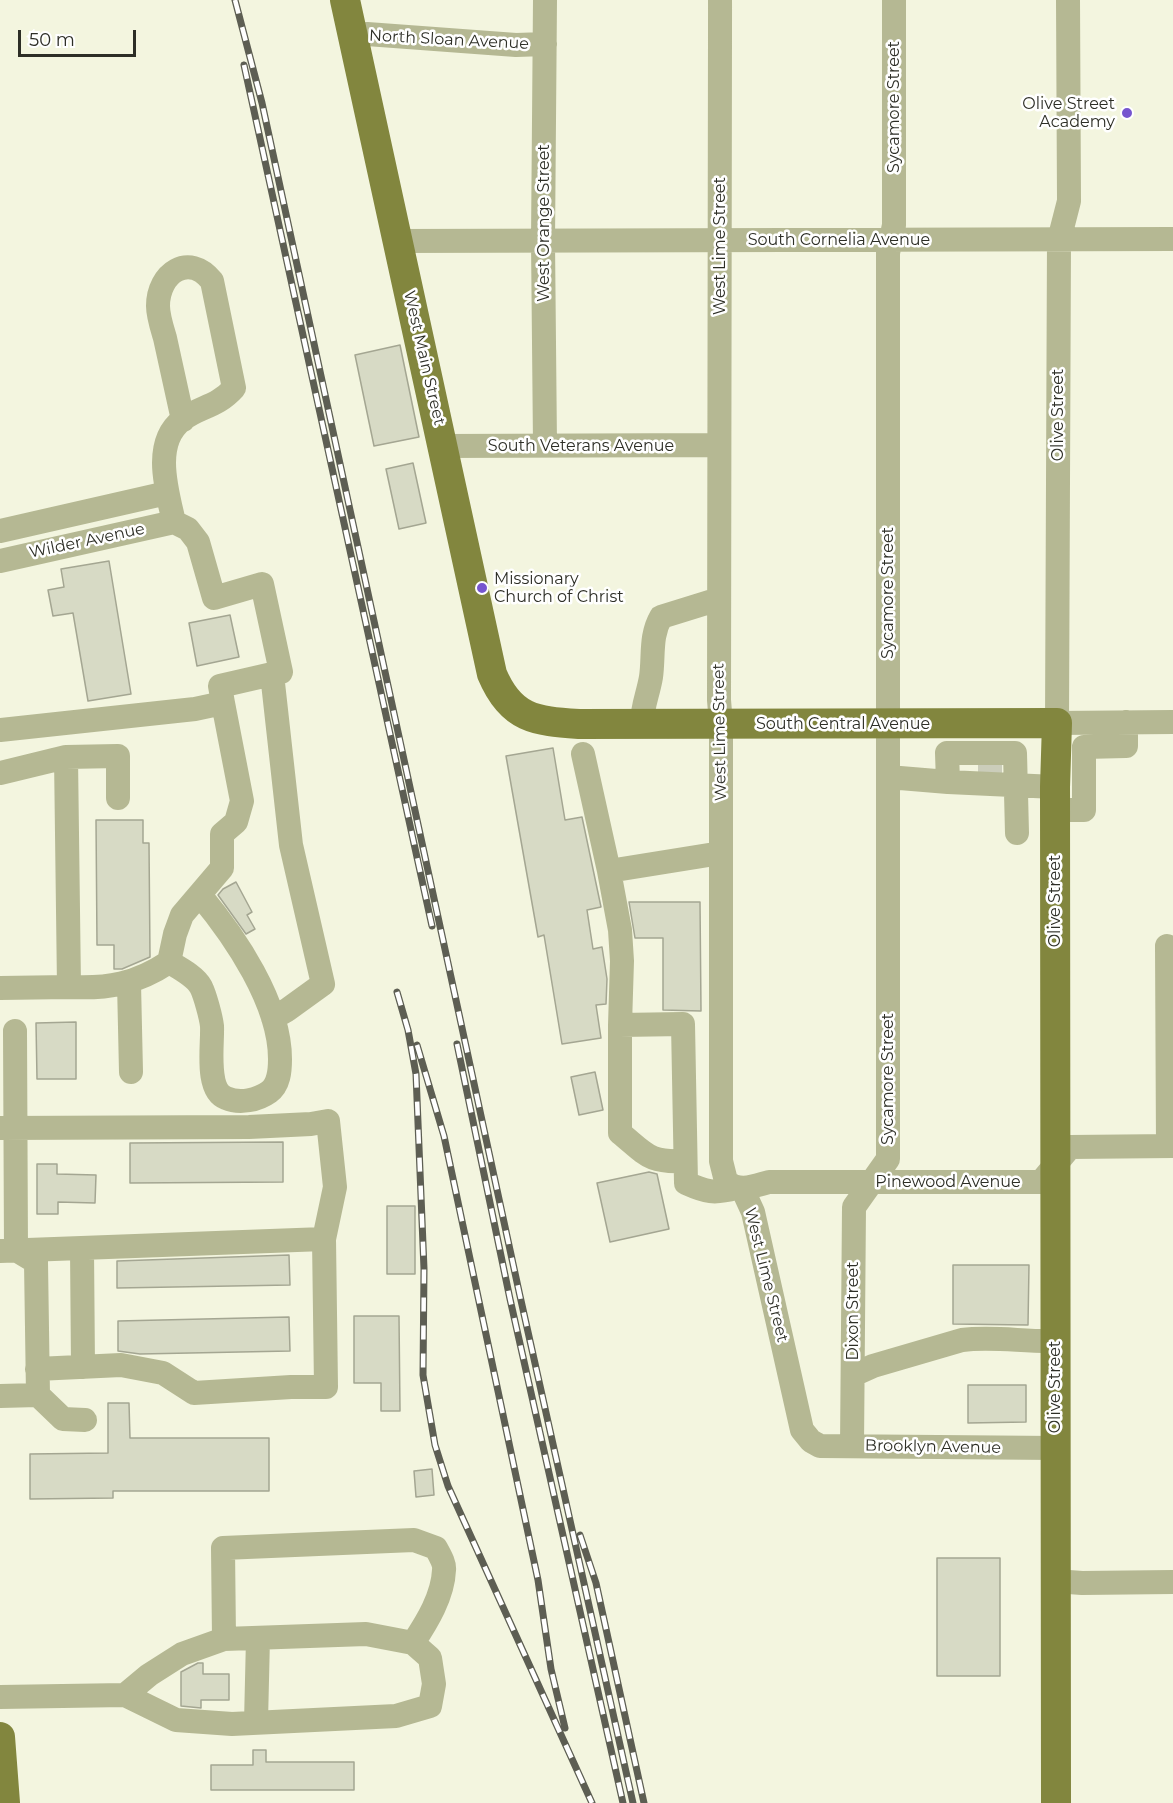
<!DOCTYPE html>
<style>
body{margin:0}
#map{position:relative;width:1173px;height:1803px;overflow:hidden;background:#f3f5df;font-family:Montserrat,sans-serif}
canvas{display:block}
.scale{position:absolute;left:18px;top:30px;width:118px;height:27px;box-sizing:border-box;border:3px solid #2d2e26;border-top:0;padding-left:8px;font-size:18px;line-height:21px;white-space:nowrap;color:#2d2e26;-webkit-text-stroke:4px #fff;paint-order:stroke}
</style>
<div id="map">
<canvas width="1173" height="1803"></canvas>
<div class="scale">50 m</div>
</div>
<script>
const ctx = document.querySelector('canvas').getContext('2d');
ctx.lineJoin = 'round';
function fillPath(path, color) {
  ctx.fillStyle = color;
  ctx.fill(path, 'evenodd');
}
function stroke(path, color, width, dash) {
  ctx.strokeStyle = color;
  ctx.lineWidth = width;
  ctx.lineCap = dash ? 'butt' : 'round';
  ctx.setLineDash(dash || []);
  ctx.stroke(path);
}
function write(font, color, halo, rows, align = 'center') {
  ctx.font = font + ' Montserrat,sans-serif';
  ctx.lineWidth = 5;
  ctx.setLineDash([]);
  ctx.textBaseline = 'middle';
  ctx.strokeStyle = halo;
  ctx.fillStyle = color;
  for (const [text, x, y, turn = 0] of rows) {
    ctx.save();
    ctx.translate(x, y);
    ctx.rotate((+turn || 0) * Math.PI / 180);
    ctx.textAlign = isNaN(turn) ? turn : align;
    if (halo) ctx.strokeText(text, 0, 0);
    ctx.fillText(text, 0, 0);
    ctx.restore();
  }
}
const building = new Path2D(`
 M400 345 419 437 374 446 355 355Z
 M413 463 426 523 399 529 386 469Z
 M109 561 131 694 88 701 73 613 53 616 48 590 64 587 61 569Z
 M230 615 239 657 197 666 189 623Z
 M553 748 565 820 582 817 601 907 587 910 593 949 602 947 607 979 606 1004 596 1005 601 1038 562 1044 544 935 538 937 506 756Z
 M96 820H143V843H149L150 957 122 969H114V945H97Z
 M236 882 252 912 247 915 255 929 246 934 218 895 223 889Z
 M629 902H700L701 1011 663 1010V938H635Z
 M76 1022V1079H37L36 1023Z
 M595 1072 603 1110 579 1115 571 1077Z
 M283 1142V1182L130 1183V1143Z
 M37 1164H57V1174L96 1175 95 1203 58 1202V1214H37Z
 M649 1172 657 1174 669 1229 610 1242 597 1183Z
 M387 1206H415V1274H387Z
 M289 1255 290 1285 117 1288V1261Z
 M953 1265H1029L1028 1325 953 1324Z
 M354 1316H399L400 1411H381V1383H354Z
 M289 1317 290 1351 140 1354 118 1351V1321Z
 M968 1385H1026V1422L968 1423Z
 M108 1403H129L130 1438H269V1491H113V1498L30 1499V1454L108 1453Z
 M432 1469 434 1495 416 1497 414 1471Z
 M937 1558H1000V1676H937Z
 M198 1663H203V1674H229V1700H201V1708L181 1706V1672Z
 M253 1750H266V1762H354V1790H211V1765H253Z`);
const minorTunnel = new Path2D(`
 M990 760V778`);
const minor = new Path2D(`
 M720 0C721 233 719 466 719 700L721 724V1161L726 1181C739 1193 754 1186 769 1182H1041L1070 1147 1173 1146
 M1068 0 1069 201 1059 240 1057 723 1173 722
 M354 37 367 34 516 45 545 44
 M398 241 1173 239
 M545 445 543 241 545 0
 M444 446 719 445
 M174 522C167 491 152 443 182 420 200 406 216 408 234 388L212 281C189 252 158 273 158 306 158 316 162 328 165 338 171 365 177 392 183 420
 M174 522 188 529 198 542 214 598 262 584 281 672 220 686 223 703
 M0 531 167 493
 M0 561 174 522
 M272 674 291 845 323 984 287 1010 273 1018
 M642 724C642 706 648 695 651 677 654 656 650 636 661 617L719 599
 M0 730 195 709 223 703 242 801 236 822 222 834V868L182 915 175 934 169 962C136 984 108 989 69 987
 M583 754 609 871 721 853
 M66 757 118 756V798
 M0 773 66 757 69 987 0 988
 M888 777 948 782 1055 787
 M948 782 947 753H1015L1017 833
 M1055 810H1084V747L1126 746V722
 M609 871 620 930 622 961 620 1025
 M1167 946 1168 1146
 M169 962C179 968 195 976 201 987 205 995 211 1017 212 1026 213 1045 205 1090 226 1098 240 1104 258 1100 269 1092 279 1085 280 1071 280 1059 280 1003 235 937 200 895
 M129 983 131 1072
 M15 1031 16 1250 36 1262 38 1395 63 1419 85 1420
 M0 1128 249 1127 311 1124 328 1121 335 1187 324 1239 0 1251
 M685 1161C649 1163 647 1155 620 1133V1025L683 1024 686 1183C706 1192 714 1194 736 1188
 M742 1188 753 1212 802 1430 811 1441 820 1446 1055 1448
 M82 1249 83 1367
 M37 1369 121 1365 163 1373 194 1393 291 1387H326L324 1239
 M853 1375 873 1366 962 1340C993 1336 1024 1342 1055 1341
 M0 1396 38 1395
 M852 1446 854 1207 888 1159V253L894 225V0
 M1055 1581 1082 1583 1173 1582
 M224 1639 223 1548 414 1540 436 1548C439 1554 445 1563 444 1570 443 1596 427 1622 413 1643
 M0 1697 125 1695 176 1720 232 1724 396 1716 430 1706 434 1684 430 1658 413 1643 366 1634 224 1639 182 1654 149 1675 125 1695
 M256 1722 258 1638`);
const major = new Path2D(`
 M345 0 492 674C511 719 535 721 579 724L1057 723 1055 787 1056 1803
 M0 1737 5 1803`);
const rail = new Path2D(`
 M235 0 262 103 520 1296 633 1803
 M244 65 432 926
 M397 992 408 1030 416 1074 424 1269 423 1375 435 1445 448 1486 592 1803
 M457 1044 510 1299 623 1803
 M417 1045 444 1136 538 1580 551 1669 565 1728
 M580 1535 596 1583 644 1803`);
const markers = [
 [1127,113,6,"#7655cf"],
 [482,588,6,"#7655cf"]
];
const streetNames = [
 ["North Sloan Avenue",449,40,3],
 ["Sycamore Street",894,107,-90],
 ["West Orange Street",544,223,-90],
 ["South Cornelia Avenue",839,240],
 ["West Lime Street",720,246,-90],
 ["West Main Street",424,358,77],
 ["Olive Street",1058,415,-90],
 ["South Veterans Avenue",581,446],
 ["Wilder Avenue",87,541,-12],
 ["Sycamore Street",888,593,-90],
 ["South Central Avenue",843,724],
 ["West Lime Street",720,732,-91],
 ["Olive Street",1055,901,-90],
 ["Sycamore Street",888,1079,-90],
 ["Pinewood Avenue",948,1182],
 ["West Lime Street",766,1275,76],
 ["Dixon Street",853,1311,-90],
 ["Olive Street",1055,1387,-90],
 ["Brooklyn Avenue",933,1447,1]
];
const poiNames = [
 ["Olive Street",1115,104],
 ["Academy",1115,122],
 ["Missionary",494,579,"left"],
 ["Church of Christ",494,597,"left"]
];
fillPath(building, '#d7dac5');
stroke(building, '#a4a692', 1.5);
stroke(minorTunnel, '#cbcdba', 24, [24, 12]);
stroke(minor, '#b5b893', 24);
stroke(major, '#82863e', 30);
stroke(rail, '#5d5e53', 7);
stroke(rail, '#fff', 4.5, [14]);
for (const [x, y, r, color] of markers) {
  const dot = new Path2D();
  dot.arc(x, y, r, 0, 2 * Math.PI);
  ctx.fillStyle = color;
  ctx.fill(dot);
  stroke(dot, '#fff', 2);
}
write('16px', '#2d2e26', '#fff', streetNames);
write('16px', '#2d2e26', '#fff', poiNames, 'right');
</script>
